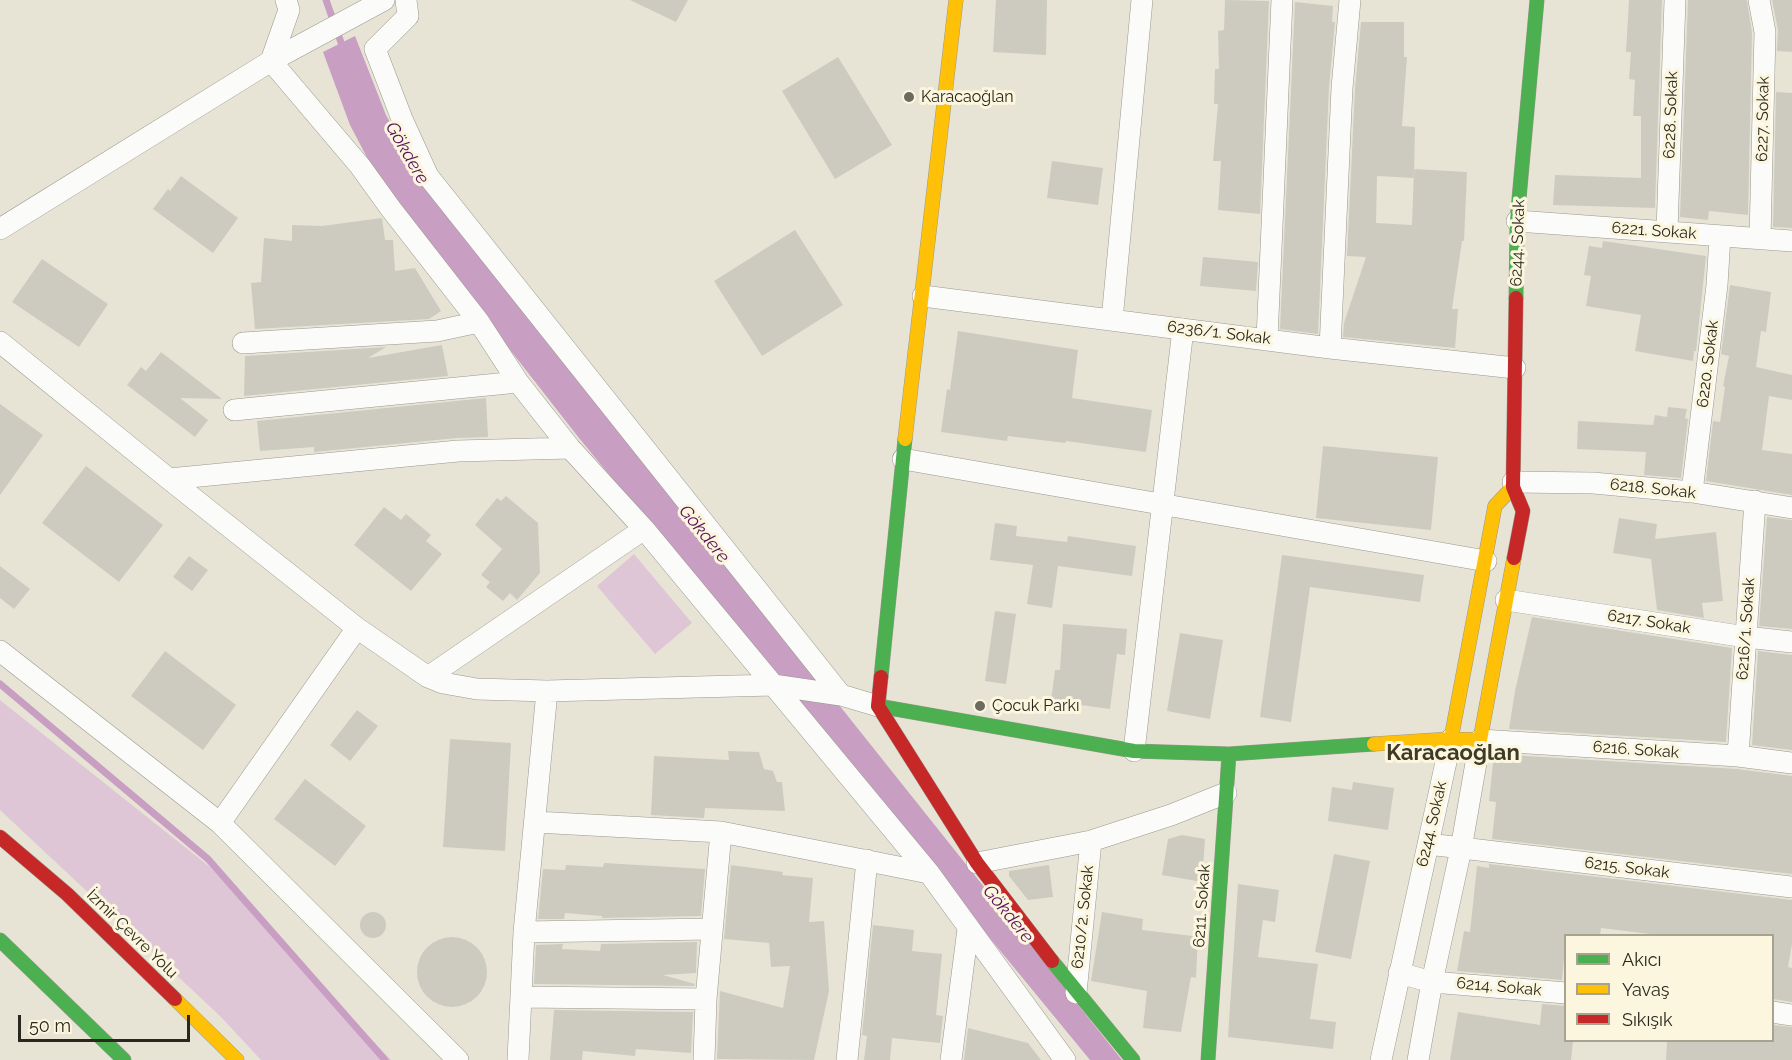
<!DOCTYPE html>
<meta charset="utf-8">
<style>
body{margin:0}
#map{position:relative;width:1792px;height:1060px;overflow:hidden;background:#e7e4d6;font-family:Raleway,sans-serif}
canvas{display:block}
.legend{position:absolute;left:1564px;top:934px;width:210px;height:108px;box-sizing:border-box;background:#fbf6dd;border:2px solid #a7a391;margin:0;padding:8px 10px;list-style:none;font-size:18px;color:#29271e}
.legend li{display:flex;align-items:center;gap:12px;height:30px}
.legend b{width:30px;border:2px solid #a7a391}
.scale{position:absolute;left:18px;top:1015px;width:172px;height:27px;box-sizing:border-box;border:3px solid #29271e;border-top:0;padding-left:8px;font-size:18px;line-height:21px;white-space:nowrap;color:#29271e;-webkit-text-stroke:4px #fbf6dd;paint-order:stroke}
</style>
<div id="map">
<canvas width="1792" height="1060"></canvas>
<ul class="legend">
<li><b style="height:8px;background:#4caf50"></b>Akıcı</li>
<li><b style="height:8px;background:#ffc107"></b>Yavaş</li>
<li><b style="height:8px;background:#c62828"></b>Sıkışık</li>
</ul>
<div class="scale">50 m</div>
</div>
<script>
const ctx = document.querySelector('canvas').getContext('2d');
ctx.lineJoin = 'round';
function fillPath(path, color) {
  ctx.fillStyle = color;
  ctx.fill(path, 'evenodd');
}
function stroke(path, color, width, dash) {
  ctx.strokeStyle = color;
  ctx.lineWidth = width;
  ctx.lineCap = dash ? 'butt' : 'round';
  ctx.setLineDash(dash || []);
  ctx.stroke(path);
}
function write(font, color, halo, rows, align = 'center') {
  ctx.font = font + ' Raleway,sans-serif';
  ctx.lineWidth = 6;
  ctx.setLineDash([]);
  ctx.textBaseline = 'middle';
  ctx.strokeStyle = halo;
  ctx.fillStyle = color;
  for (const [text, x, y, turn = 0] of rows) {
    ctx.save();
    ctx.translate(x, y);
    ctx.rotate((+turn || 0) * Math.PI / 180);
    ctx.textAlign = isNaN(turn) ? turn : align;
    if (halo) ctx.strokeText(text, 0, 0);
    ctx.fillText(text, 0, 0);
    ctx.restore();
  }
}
const green = new Path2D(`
 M634 554 692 623 655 654 597 586Z
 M0 700 210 867 391 1060H261L220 1016 0 810Z`);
const water = new Path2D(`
 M355 36 386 115 423 183 1122 1060H1090L579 438 382 186 350 125 323 52Z`);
const stream = new Path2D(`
 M326 0 344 51
 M0 684 208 859 385 1060`);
const building = new Path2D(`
 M630 0H688L676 22Z
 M996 0H1047L1046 55 993 52Z
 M1225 0 1269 1 1260 214 1218 210 1221 161H1213L1218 104H1214L1215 69H1219L1218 31 1224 30Z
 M1629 0H1662L1655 208 1553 205 1555 175 1641 178V116H1633L1635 80 1629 79 1631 52H1626Z
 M1688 0H1747L1752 33 1748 215 1709 211 1708 220 1680 217Z
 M1772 0H1792V52L1777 51 1778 30Z
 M1295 2 1333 6 1332 22H1335L1329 87 1318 334 1280 329Z
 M1361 22H1404V57H1407L1402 126 1415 127 1414 178 1377 176 1376 223 1412 225 1414 169 1467 172 1464 241H1462L1452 309H1458L1455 348 1343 337 1344 323 1366 257 1347 256 1355 89Z
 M838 57 892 145 835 179 782 91Z
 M1776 92 1792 93V228L1773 227Z
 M1052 161 1103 168 1098 205 1047 198Z
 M181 176 238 218 213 253 153 209 168 189 170 191Z
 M382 218 385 240H393L395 271 415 268 441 311 429 319 255 329 251 283 261 282 264 238 292 241V225L322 226Z
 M795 230 843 305 762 356 714 281Z
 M1603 241 1706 256 1696 351H1694L1693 361 1635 351 1641 315 1586 306 1591 276 1584 275 1589 246 1602 248Z
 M1203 257 1258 262 1256 291 1200 286Z
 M42 259 108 304 79 347 12 302Z
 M1730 285 1771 292 1766 332 1761 331 1756 367 1792 375V400L1769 396 1762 450 1792 454V495L1706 481 1713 421 1720 422 1725 387 1723 386 1729 356 1721 354Z
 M958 331 1078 350 1072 398 1152 410 1146 452 1066 441 1065 443 1008 436 1007 441 941 432 947 389 950 390Z
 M442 345 448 376 244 396 245 356 386 347 368 358Z
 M161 352 222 399 180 398 208 420 195 437 127 385 141 367 146 371Z
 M486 398 488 437 457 438 314 452V447L260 451 257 421Z
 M0 404 43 435 0 495Z
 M1668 407 1687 409 1685 418 1688 419 1681 478 1644 475 1646 452 1577 449 1578 421 1653 425 1655 415 1667 417Z
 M1323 446 1438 457 1431 530 1316 518Z
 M86 466 163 525 119 582 42 523Z
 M506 496 538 523 540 573 517 600 510 593 503 601 486 587 490 582 481 575 502 549 475 525 497 498 501 501Z
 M384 507 401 520 406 514 431 535 426 541 442 554 411 591 354 545Z
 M1767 517 1792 520V629L1759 626Z
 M1619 518 1657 524 1655 539 1716 532 1723 601 1702 603 1704 618 1657 610 1651 559 1613 553Z
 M995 523 1017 526 1016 536 1067 542 1068 536 1136 546 1132 576 1058 566 1052 608 1027 604 1033 565 990 560Z
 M1282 555 1424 575 1420 602 1310 587 1291 722 1260 717Z
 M189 556 208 570 192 591 173 577Z
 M0 566 30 589 14 609 0 598Z
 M995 611 1016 614 1006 684 985 681Z
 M1532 617 1732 648 1726 742 1509 729 1515 691Z
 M1063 624 1127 629 1125 655 1117 654 1110 709 1051 701 1055 670H1060Z
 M1180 633 1223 640 1210 719 1167 711Z
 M165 651 236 705 203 750 131 696Z
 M1758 651 1792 655V750L1752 745Z
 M357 710 378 726 350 761 330 745Z
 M450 739 511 743 505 851 443 847Z
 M728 751 759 752 764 769 773 771 777 782H782L785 811 705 808 704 818 651 815 654 756 729 760Z
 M1494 754 1737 769 1792 776V874L1492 839 1496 802 1489 801Z
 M305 779 366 826 335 866 274 819Z
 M1353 782 1394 788 1388 830 1328 821 1332 787 1352 790Z
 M1182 835 1205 839 1202 882 1162 875 1168 839Z
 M1334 854 1370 861 1351 959 1315 952Z
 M604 863 705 869 701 916 602 918V916L565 913 564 919H538L543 869 565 870 566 865 603 867Z
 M1489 864 1792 900V944L1788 967 1792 968V1002L1773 999V936H1667L1601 928 1600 936H1566L1562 980 1457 971 1464 931 1470 932 1477 866 1489 868Z
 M731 865 783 872 782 875 813 878 809 922 824 921 829 991 814 1060 717 1059 720 991 783 1008 790 966 771 967 769 943 724 939Z
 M1049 865 1053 897 1028 900 1009 876V871Z
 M1238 884 1279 890 1275 922 1263 920 1258 957 1318 964 1310 1019 1336 1022 1333 1049 1228 1037Z
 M1102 912 1143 919 1142 930 1193 936V938L1198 936 1196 978 1191 977 1181 1032 1143 1028 1147 991 1091 981Z
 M360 925a13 13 0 1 1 26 0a13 13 0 1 1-26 0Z
 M873 925 914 930 912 951 942 954 936 1015 943 1016 940 1043 892 1038 890 1060H864L867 1036 862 1035Z
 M417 972a35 35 0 1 1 70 0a35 35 0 1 1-70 0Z
 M697 942 696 973 663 975 695 984 694 986 534 984 536 945 563 944 562 949 600 951 601 944Z
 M1542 1004 1566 1006V1041H1573L1571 1060H1450L1458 1012 1540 1025Z
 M554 1010 693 1012 691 1053 636 1049 635 1056 583 1051 582 1060H550Z
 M1773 1025 1792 1027V1060H1666L1667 1041H1773Z
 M968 1028 1028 1043 1041 1060H964Z`);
const street = new Path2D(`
 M286 0 289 10 271 61 360 166 391 209 479 322 518 382 570 448 644 529 929 873 1065 1060
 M406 0 408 16 375 49 402 119 428 176 841 695 878 706
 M1759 0 1765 32 1760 238
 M1517 221 1792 241
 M0 229 271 61 384 0
 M1667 231 1675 0
 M923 296 1330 348 1515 368
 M1112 320 1142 0
 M1267 339 1282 0
 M0 342 169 479 357 628 428 677 443 683 477 689 547 691 773 685 841 695
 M243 343 437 331 479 322
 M1330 348 1342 88 1350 0
 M234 410 518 382
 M903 459 1486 561
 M169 479 458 451 570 448
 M1513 482 1593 483 1692 492 1792 508
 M1692 492 1717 285 1720 236
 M1506 600 1746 637 1792 642
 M0 651 220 823 458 1060
 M428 677 644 529
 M1134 751 1183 329
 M1738 756 1755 501
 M535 822 721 832 929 873
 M220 823 357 628
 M1428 844 1792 887
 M977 863 1091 841 1171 815 1226 793
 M524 932 712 929
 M1399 973 1432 982 1566 993
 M1076 993 1091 841
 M521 997 706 999
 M1772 1012 1792 1015
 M518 1060 524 932 547 691
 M704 1060 706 999 721 832
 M847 1060 867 860
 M951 1060 968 929
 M1381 1060 1451 739
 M1418 1060 1432 982 1461 849 1480 740 1738 756 1792 763`);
const fast = new Path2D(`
 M1516 298 1517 221 1537 0
 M881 677 905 439
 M878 706 1134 751 1229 754 1374 744
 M0 940 124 1060
 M1052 961 1133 1060
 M1208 1060 1229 754`);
const slow = new Path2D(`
 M905 439 956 0
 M1451 739 1495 506 1513 487
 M1374 744 1451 739 1480 740 1514 558
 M175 999 237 1060`);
const jam = new Path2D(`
 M1514 558 1523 511 1513 487 1516 298
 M881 677 878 706 977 863 1052 961
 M0 837 67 894 175 999`);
const markers = [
 [909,97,6,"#6c695e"],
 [980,706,6,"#6c695e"]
];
const poiNames = [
 ["Karacaoğlan",921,97],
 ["Çocuk Parkı",992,706]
];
const streetNames = [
 ["6228. Sokak",1671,115,-88],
 ["6227. Sokak",1763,119,-89],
 ["6221. Sokak",1654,231,4],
 ["6244. Sokak",1518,243,-88],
 ["6236/1. Sokak",1219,333,7],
 ["6220. Sokak",1708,364,-83],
 ["6218. Sokak",1653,489,6],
 ["6217. Sokak",1649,622,9],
 ["6216/1. Sokak",1746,629,-86],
 ["6216. Sokak",1636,750,4],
 ["6244. Sokak",1432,824,-77],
 ["6215. Sokak",1627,868,7],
 ["6211. Sokak",1202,906,-86],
 ["6210/2. Sokak",1083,917,-84],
 ["İzmir Çevre Yolu",132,934,44],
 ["6214. Sokak",1499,987,5]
];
const waterNames = [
 ["Gökdere",407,153,60],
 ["Gökdere",704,534,51],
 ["Gökdere",1008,914,51]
];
const districtNames = [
 ["Karacaoğlan",1453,753]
];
fillPath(green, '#dfc6d7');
fillPath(water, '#c89fc2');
stroke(stream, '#c89fc2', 7);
fillPath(building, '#cdcbc0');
stroke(street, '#9a988d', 22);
stroke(fast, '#9a988d', 15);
stroke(slow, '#9a988d', 15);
stroke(jam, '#9a988d', 15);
stroke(street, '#fbfbf9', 21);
stroke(fast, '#4caf50', 14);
stroke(slow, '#ffc107', 14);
stroke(jam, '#c62828', 14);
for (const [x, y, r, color] of markers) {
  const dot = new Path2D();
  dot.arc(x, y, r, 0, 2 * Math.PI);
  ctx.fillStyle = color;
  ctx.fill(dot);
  stroke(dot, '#fbf6dd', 2);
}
write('16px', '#29271e', '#fbf6dd', poiNames, 'left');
write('16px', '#29271e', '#fbf6dd', streetNames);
write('italic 18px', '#58105a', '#fbf6dd', waterNames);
write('bold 22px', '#3e3a26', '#fbf6dd', districtNames);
</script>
